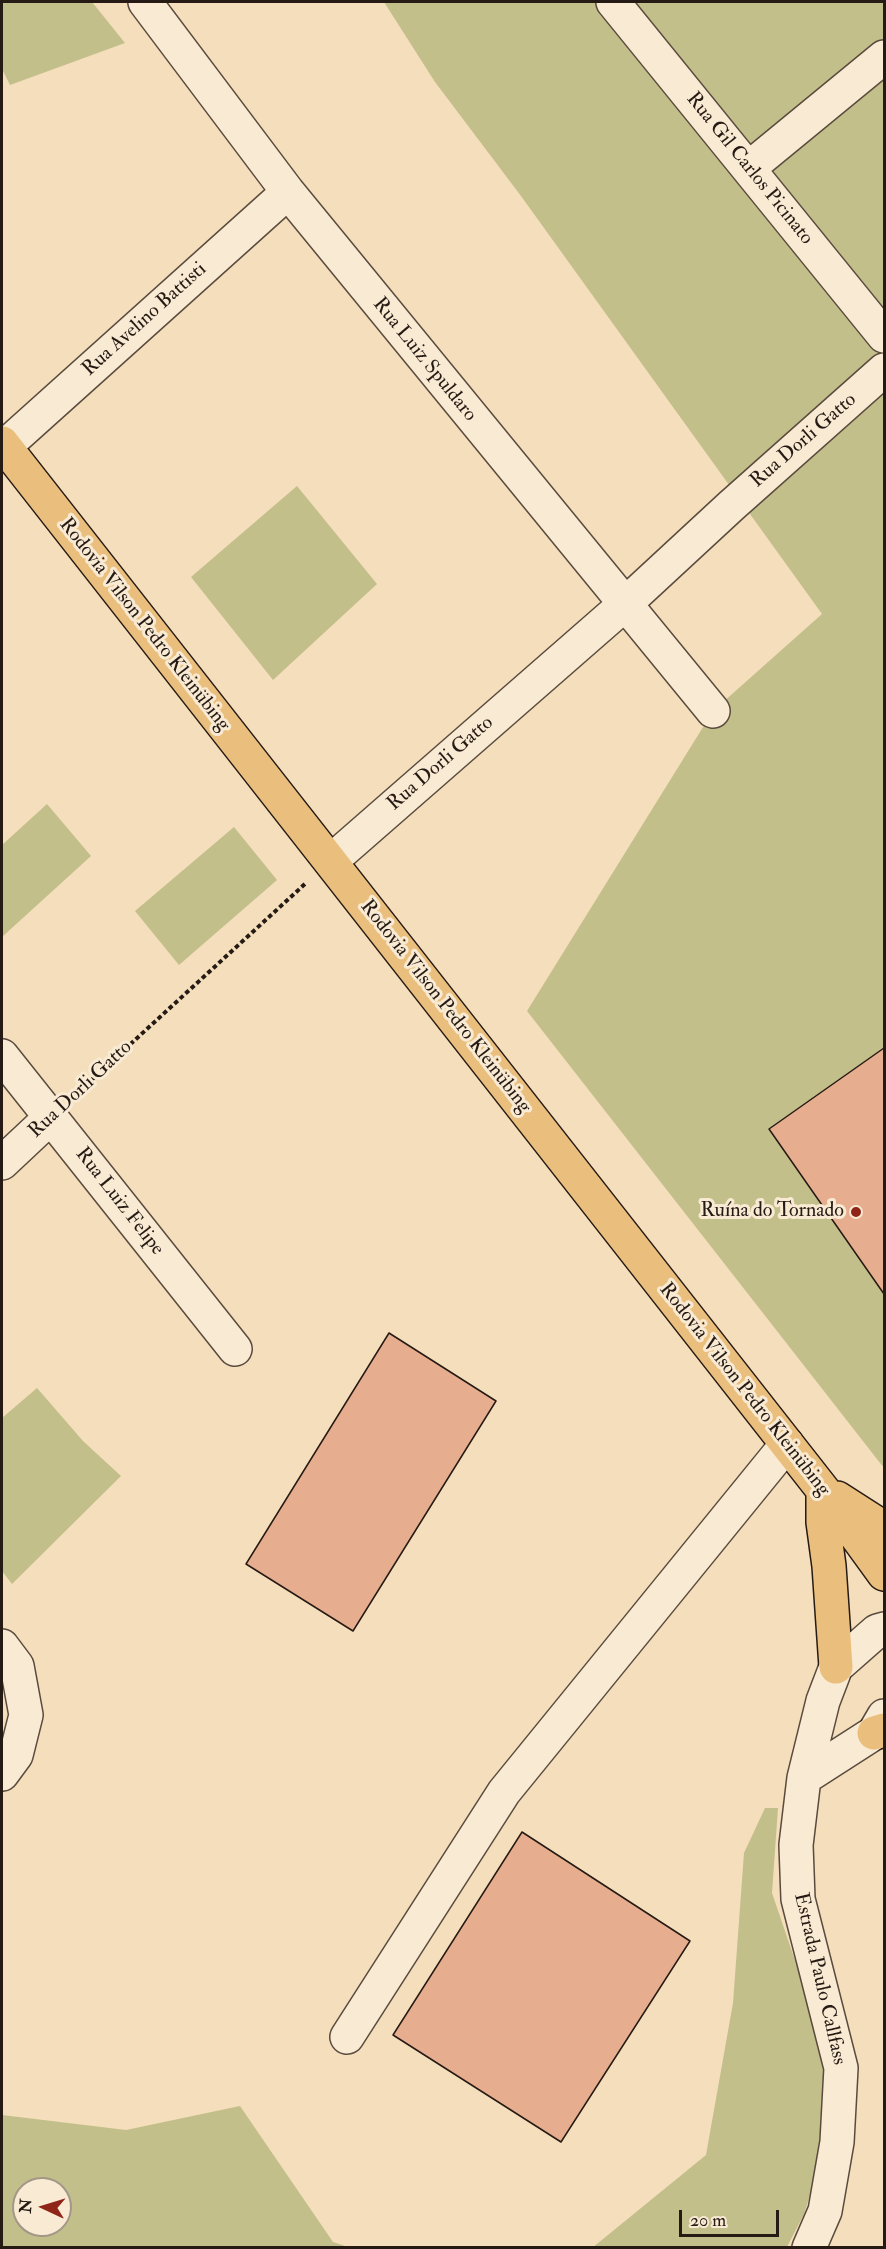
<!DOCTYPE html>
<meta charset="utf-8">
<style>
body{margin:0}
#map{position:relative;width:886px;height:2249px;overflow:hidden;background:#f4debb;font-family:"IM FELL Double Pica",serif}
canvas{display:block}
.frame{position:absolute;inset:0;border:3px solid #261a14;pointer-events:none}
.north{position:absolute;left:12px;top:2177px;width:60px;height:60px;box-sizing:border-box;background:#f8ead3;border:2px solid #a49787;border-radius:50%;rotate:274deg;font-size:16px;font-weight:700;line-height:24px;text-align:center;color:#261a14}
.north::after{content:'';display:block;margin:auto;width:21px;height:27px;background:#8f2418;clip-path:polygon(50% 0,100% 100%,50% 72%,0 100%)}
.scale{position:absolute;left:679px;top:2210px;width:100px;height:27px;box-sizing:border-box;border:3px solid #261a14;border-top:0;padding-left:8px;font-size:18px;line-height:21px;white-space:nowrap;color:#261a14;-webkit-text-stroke:4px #f8ead3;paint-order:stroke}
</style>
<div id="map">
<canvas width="886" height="2249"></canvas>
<div class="frame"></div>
<div class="north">N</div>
<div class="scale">20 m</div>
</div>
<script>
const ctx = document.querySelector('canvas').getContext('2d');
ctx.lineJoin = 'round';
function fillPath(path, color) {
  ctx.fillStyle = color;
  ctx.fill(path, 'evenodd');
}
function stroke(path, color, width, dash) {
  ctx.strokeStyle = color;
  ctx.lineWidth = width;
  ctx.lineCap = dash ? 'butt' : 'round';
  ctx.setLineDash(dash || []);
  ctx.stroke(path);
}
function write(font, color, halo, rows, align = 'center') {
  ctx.font = font + ' "IM FELL Double Pica",serif';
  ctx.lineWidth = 6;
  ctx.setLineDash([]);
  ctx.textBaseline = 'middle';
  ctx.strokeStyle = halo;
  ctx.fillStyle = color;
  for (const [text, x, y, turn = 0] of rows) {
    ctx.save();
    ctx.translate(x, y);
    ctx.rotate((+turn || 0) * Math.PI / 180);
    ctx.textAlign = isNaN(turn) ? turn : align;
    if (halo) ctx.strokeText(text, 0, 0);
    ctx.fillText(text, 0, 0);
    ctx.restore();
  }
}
const green = new Path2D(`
 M2 2H92L125 43 10 85 2 69Z
 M384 2H884V1468L527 1011 713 711 822 614 521 196 435 82Z
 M297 486 377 584 273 680 191 577Z
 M47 804 91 856 2 937V845Z
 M234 827 277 880 179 965 135 911Z
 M37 1388 83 1441 121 1476 12 1584 2 1571V1418Z
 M765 1808H778L772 1893 812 2010 828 2068 826 2145 804 2214 787 2247 592 2248 706 2155 733 2003 744 1853Z
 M240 2106 333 2242 348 2247H2V2115L126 2130ZM24 2189H60V2225H24Z`);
const building = new Path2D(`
 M884 1048V1294L769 1129Z
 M389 1333 496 1401 353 1631 246 1564Z
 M522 1832 690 1941 561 2142 393 2035Z`);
const path = new Path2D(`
 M75 1095 306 883`);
const minor = new Path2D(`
 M145 2 288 192 713 711
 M613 2 884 336
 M749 168 884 57
 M2 449 288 192
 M331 861 624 605 731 506 884 370
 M2 1056 235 1349
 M2 1163 51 1117
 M2 1646 17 1666 26 1715 16 1755 2 1774
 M804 1778 874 1733 884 1716
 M347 2037 504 1792 787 1444
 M809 2248 825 2211 837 2142 841 2068 798 1899 796 1845 804 1778 823 1701 836 1667 877 1631 884 1629`);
const major = new Path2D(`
 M2 443 823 1490 884 1574
 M823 1490V1522L829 1566 836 1667
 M837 1498 884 1528
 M874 1733 884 1730`);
const markers = [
 [856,1212,6,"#8f2418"]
];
const streetNames = [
 ["Rua Gil Carlos Picinato",749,169,51],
 ["Rua Avelino Battisti",145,320,-42],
 ["Rua Luiz Spuldaro",424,360,51],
 ["Rua Dorli Gatto",804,441,-41],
 ["Rodovia Vilson Pedro Kleinübing",144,625,52],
 ["Rua Dorli Gatto",441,764,-41],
 ["Rodovia Vilson Pedro Kleinübing",445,1007,52],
 ["Rua Dorli Gatto",81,1090,-43],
 ["Rua Luiz Felipe",119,1202,52],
 ["Rodovia Vilson Pedro Kleinübing",744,1390,52],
 ["Estrada Paulo Callfass",819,1979,77]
];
const poiNames = [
 ["Ruína do Tornado",844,1212]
];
fillPath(green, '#c3bf8b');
fillPath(building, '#e6ad8e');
stroke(building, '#261a14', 1.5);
stroke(minor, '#5a4b3e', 36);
stroke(major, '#261a14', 36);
stroke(path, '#261a14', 4, [4.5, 3]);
stroke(minor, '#f8ead3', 33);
stroke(major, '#eabf7e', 33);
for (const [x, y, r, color] of markers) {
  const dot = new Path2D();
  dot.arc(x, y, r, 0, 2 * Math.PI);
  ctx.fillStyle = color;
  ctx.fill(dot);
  stroke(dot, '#f8ead3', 2);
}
write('20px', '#261a14', '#f8ead3', streetNames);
write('20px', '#261a14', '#f8ead3', poiNames, 'right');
</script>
